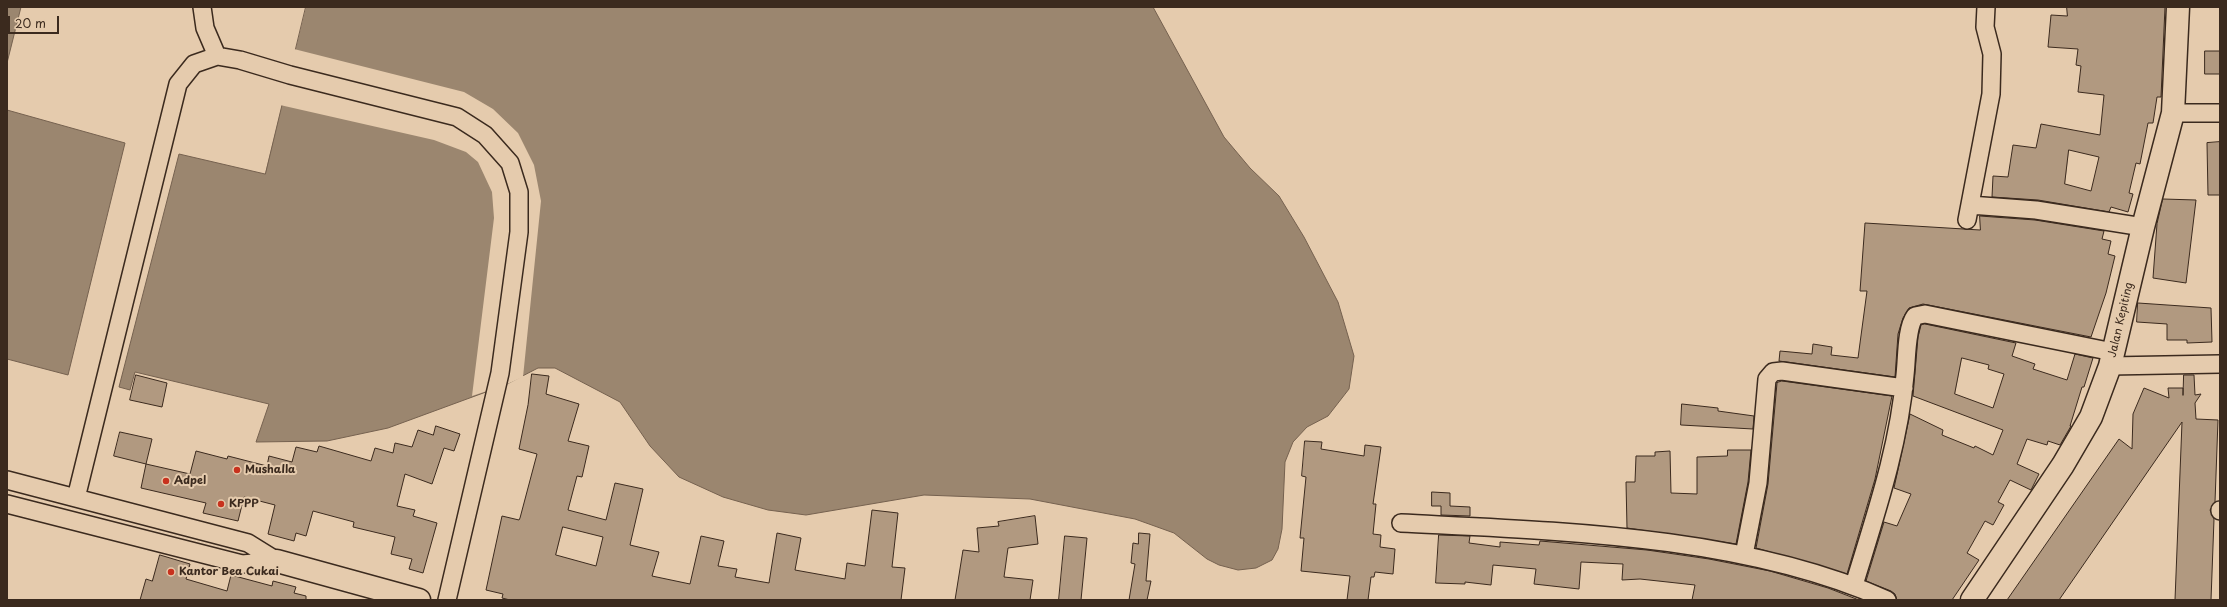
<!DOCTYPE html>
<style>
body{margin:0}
#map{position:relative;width:2227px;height:607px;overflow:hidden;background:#e5cbad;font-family:"Playpen Sans",sans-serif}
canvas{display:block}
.frame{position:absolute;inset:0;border:8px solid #3b2a1e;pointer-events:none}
.scale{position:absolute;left:8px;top:16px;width:51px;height:18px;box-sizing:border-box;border:2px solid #3b2a1e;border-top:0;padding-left:5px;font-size:12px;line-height:14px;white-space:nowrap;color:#3b2a1e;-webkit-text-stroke:3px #e5cbad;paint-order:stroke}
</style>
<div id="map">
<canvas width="2227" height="607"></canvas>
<div class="frame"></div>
<div class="scale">20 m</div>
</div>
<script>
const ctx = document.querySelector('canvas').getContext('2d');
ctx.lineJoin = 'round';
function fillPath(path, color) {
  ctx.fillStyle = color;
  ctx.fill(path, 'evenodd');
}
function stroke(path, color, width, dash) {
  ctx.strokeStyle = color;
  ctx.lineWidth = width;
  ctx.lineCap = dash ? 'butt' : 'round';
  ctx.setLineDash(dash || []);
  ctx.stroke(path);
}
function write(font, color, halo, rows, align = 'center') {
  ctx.font = font + ' "Playpen Sans",sans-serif';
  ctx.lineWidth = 4;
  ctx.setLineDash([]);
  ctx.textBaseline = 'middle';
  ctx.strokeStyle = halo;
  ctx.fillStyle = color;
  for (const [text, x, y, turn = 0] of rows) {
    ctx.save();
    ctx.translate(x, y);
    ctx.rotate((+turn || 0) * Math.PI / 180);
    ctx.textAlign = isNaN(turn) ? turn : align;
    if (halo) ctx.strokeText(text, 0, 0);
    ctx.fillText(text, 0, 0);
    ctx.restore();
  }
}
const water = new Path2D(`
 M7 7H21L7 63Z
 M306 7H1153L1224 137 1250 168 1279 196 1304 237 1338 302 1354 356 1349 389 1328 416 1307 427 1293 442 1285 462 1282 529 1278 549 1272 560 1256 568 1238 570 1219 565 1207 559 1174 533 1135 519 1030 499 924 495 806 515 768 510 723 497 679 477 650 446 620 402 555 368H538L505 385 388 428 327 441 256 442 269 404 135 372 130 390 119 387 179 154 265 174Z
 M7 110 125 143 68 375 7 359Z`);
const pier = new Path2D(`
 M294 49 464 92 493 109 518 133 534 165 541 201 523 377 505 385 472 396 494 218 492 192 478 162 466 152 434 140 280 105Z`);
const building = new Path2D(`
 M2067 7H2165L2161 97H2157L2153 123H2148L2140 164 2136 163 2129 193 2133 194 2128 212 2111 207 2109 212 2038 200 1992 197 1993 176 2008 177 2013 145 2036 148 2041 124 2100 135 2104 95 2078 92 2081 66 2076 65 2078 49 2048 47 2051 15 2067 16ZM2069 150 2099 157 2091 191 2065 184Z
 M2205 51H2220V74H2205Z
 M2220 142V195H2208L2207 143Z
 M2163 199 2196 200 2186 283 2153 278 2157 224Z
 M1980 216 2035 220 2104 231 2102 239 2111 241 2108 254 2115 256 2106 293 2091 337 1923 304 1909 308 1903 318 1898 334 1895 377 1779 361 1780 351 1812 354 1813 344 1832 347 1831 355 1858 358 1867 291H1860L1865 223 1980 230Z
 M2138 303 2211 308 2212 342 2187 343V340H2167V324L2137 322Z
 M1925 324 2016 343 2012 356 2035 364 2033 369 2067 380 2075 354 2093 358 2084 387H2082L2070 426H2071L2060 445 2048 441 2047 445 2027 439 2017 464 2039 474 2031 490 2010 480 1998 502 2004 505 1993 525 1985 521 1967 553 1979 560 1952 600H1897L1895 594 1891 591 1866 581 1884 522 1897 526 1911 494 1894 488 1910 414 1943 430 1942 435 1974 448 1975 446 1993 455 2003 430 1913 396 1918 337 1921 325ZM1962 358 1989 365 1988 369 2004 374 1993 408 1955 394Z
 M532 374 549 376 546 394 579 404 568 441 589 446 582 477 577 476 568 510 606 520 615 483 643 489 630 545 659 552 652 576 690 584 701 536 724 541 718 566 737 569 735 577 769 583 777 533 801 538 795 570 845 579 847 563 865 566 872 510 898 513 892 567 905 568 901 600H510L502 598 503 594 486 590 502 516 519 520 520 518 537 454 519 449 528 405ZM563 527 603 537 596 566 556 555Z
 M136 375 167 383 162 407 130 400Z
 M2184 375H2194L2195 395 2201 394 2195 403 2196 419 2218 420 2215 502 2210 510 2214 519 2211 600H2175L2182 422 2059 600H2007L2119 439 2132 449 2133 414 2144 388 2169 398 2168 388H2183V395Z
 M1782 381 1892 396 1875 479 1847 574 1756 548 1768 484 1777 383Z
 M1682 404 1718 408V411L1754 416 1753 429 1681 425Z
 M436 426 460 434 454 451 444 448 432 484 405 474 397 506 415 510 413 516 437 523 423 573 409 569 412 559 391 554 395 537 353 527 354 522 313 511 306 536 296 533 294 541 268 534 275 505 244 497 238 521 203 513 206 503 141 488 146 464 190 474 196 451 227 459 228 456 267 466 269 456 292 462 296 447 317 452 319 446 371 461 375 448 393 453 395 443 412 447 418 430 433 435Z
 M120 432 152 439 146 464 114 456Z
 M1305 441 1322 442 1321 449 1364 456 1365 445 1381 447 1373 504H1376L1373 534 1381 535 1380 547 1395 549 1393 574 1375 572 1374 577H1371L1368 600H1347L1350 576 1301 571 1304 538H1300L1306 477 1302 476Z
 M1728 450H1751L1748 482 1736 544 1627 528 1626 482H1635L1636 456H1655V452L1670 451 1671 493 1697 494V457L1727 456Z
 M1432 492 1450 493V506L1470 507V516L1441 515V506H1432Z
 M1035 516 1038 544 1008 548 1004 577 1033 580 1030 600H955L963 550 979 552 977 528 999 526 998 522Z
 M1139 533 1150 534 1146 581H1151L1147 600H1129L1135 564 1131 563 1133 543 1138 544Z
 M1439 535 1470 536 1469 543 1500 547V542L1539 545 1540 541 1647 550 1709 559 1770 571 1828 588 1859 600H1692L1695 585 1640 579 1622 580 1623 564 1581 562 1579 589 1534 584 1536 569 1493 565 1491 585 1465 582V584L1436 583Z
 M1065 536 1087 538 1081 600H1059Z
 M160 555 190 564 186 579 227 591 231 575 272 586 273 581 296 587 294 593 306 596V600H140L146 579 152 581Z`);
const minor = new Path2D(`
 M202 7 205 28 217 56 240 60 290 75 457 117 485 135 510 163 519 192V232L500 373 447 600
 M2173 113H2220
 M1970 205 2036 210 2143 227
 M1967 220 1991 94 1992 54 1985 27 1986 7
 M2110 366 2220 364
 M7 480 248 543 277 561
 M76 498 178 84 194 64 217 56
 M7 504 242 564 277 561
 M2220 510V511
 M1401 523C1557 531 1743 535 1887 600
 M1744 555 1758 483 1767 379 1773 372 1782 371 1904 388
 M1854 585C1875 516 1899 447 1905 375 1907 359 1906 328 1915 316L1925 314 2113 352`);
const major = new Path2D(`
 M1972 600 2063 465 2091 417 2110 366 2143 227 2173 113 2178 7`);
const highway = new Path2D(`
 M277 561 419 600`);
const markers = [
 [237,470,4,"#c8321e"],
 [166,481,4,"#c8321e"],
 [221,504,4,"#c8321e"],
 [171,572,4,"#c8321e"]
];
const streetNames = [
 ["Jalan Kepiting",2121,320,-77]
];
const poiNames = [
 ["Mushalla",245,470],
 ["Adpel",174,481],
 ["KPPP",229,504],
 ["Kantor Bea Cukai",179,572]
];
fillPath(water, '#9b866f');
stroke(water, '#75614f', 1);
fillPath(pier, '#e5cbad');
fillPath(building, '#b19980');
stroke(building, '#3b2a1e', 1);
stroke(minor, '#3b2a1e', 20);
stroke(major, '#3b2a1e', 25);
stroke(highway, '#3b2a1e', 25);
stroke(minor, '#e5cbad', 17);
stroke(major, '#e5cbad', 22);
stroke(highway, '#e5cbad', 22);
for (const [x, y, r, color] of markers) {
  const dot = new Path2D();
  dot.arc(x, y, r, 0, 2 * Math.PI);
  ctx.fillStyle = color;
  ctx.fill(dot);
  stroke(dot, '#e5cbad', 1.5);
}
write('11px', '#3b2a1e', '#e5cbad', streetNames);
write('bold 11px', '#3b2a1e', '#e5cbad', poiNames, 'left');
</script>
